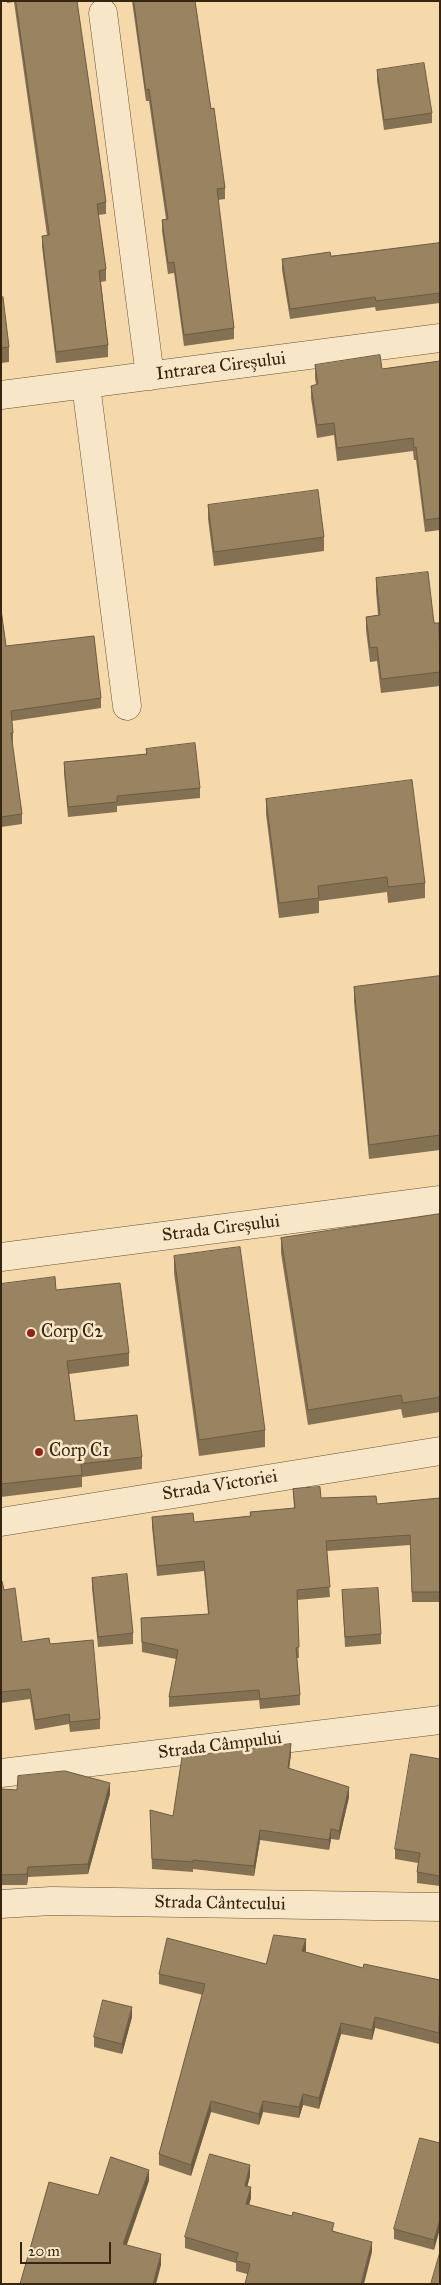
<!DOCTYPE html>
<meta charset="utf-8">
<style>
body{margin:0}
#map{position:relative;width:441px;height:2285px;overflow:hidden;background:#f5d9aa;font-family:"IM FELL Great Primer",serif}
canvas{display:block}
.frame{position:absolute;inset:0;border:2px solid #362511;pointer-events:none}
.scale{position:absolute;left:20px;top:2242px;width:91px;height:22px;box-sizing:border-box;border:2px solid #362511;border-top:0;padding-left:6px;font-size:15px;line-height:18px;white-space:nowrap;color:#362511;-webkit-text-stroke:4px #f8e6c8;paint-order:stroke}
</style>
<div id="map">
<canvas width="441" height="2285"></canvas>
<div class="frame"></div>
<div class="scale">20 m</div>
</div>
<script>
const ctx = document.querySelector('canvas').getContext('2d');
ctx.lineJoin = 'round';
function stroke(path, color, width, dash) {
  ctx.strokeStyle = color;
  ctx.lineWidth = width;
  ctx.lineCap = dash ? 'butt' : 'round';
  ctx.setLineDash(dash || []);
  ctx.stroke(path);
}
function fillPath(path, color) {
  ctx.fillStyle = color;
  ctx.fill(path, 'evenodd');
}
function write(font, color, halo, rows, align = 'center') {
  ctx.font = font + ' "IM FELL Great Primer",serif';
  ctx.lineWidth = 5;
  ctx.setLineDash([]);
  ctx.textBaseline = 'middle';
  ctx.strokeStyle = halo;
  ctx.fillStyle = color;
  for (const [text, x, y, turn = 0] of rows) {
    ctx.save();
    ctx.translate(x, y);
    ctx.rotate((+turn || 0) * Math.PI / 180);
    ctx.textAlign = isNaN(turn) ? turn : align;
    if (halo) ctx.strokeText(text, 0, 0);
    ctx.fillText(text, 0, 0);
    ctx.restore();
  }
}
const street = new Path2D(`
 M103 13 150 376
 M86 385 127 706
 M1 395 440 338
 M1 1257 440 1200
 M1 1522 440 1451
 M1 1773 440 1720
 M1 1904 51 1901 440 1907`);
const wall = new Path2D(`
 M7 1H77L106 202V214L98 215 106 269V281L101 282 108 345V357L56 363 42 247V236L47 235 14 2 7 3Z
 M132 1H195L211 109 225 188V199L218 200 234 328V339L184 346 174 273 168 274 162 231V220L166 219 149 101H146Z
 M377 70 432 113V123L384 130 377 80Z
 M440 243V303L376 311 375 307 290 319 282 270V259L331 256Z
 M1 298 9 347V362L1 363Z
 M440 361V530L425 532 416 460H414L413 451 337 461 334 435 317 438 311 398V386L316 385 315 378V365L382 369Z
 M208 505 324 537V551L214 566 208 519Z
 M376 578 440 628V686L381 693 377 661 370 662 366 630V617L378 615 376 591Z
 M1 609 6 646 101 698V708L12 721 13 733V743H12L22 814V824L1 827Z
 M146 749 200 788V798L117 806V812L68 817 64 773V762L146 754Z
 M266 799 425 883V898L388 903 387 892 319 901V913L279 918 266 814Z
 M440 976V1150L369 1159 354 1002V987Z
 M440 1214V1412L403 1418 401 1409 308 1425 281 1253V1238Z
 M174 1256 265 1430V1447L199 1456 174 1273Z
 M1 1284 56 1290 129 1353V1366L69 1374 75 1421 142 1457V1469L82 1477V1487L1 1497Z
 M293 1489 321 1498 377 1504 440 1498V1602H412L410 1545 327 1551 330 1597 297 1600 299 1658H297L300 1695V1705L260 1709 259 1700 169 1707V1697L176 1659 142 1652 141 1618 208 1614 204 1571 157 1576 152 1527V1517L194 1522 250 1516V1512L294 1508Z
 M92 1578 133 1633V1644L98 1647 92 1588Z
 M1 1581 22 1642 50 1644 100 1719V1729L70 1732 69 1724 35 1730 30 1699 1 1703Z
 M342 1590 381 1634V1644L345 1647Z
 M291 1754 289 1768 349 1797 339 1840 331 1839 329 1850 260 1840 254 1876 193 1869V1872L152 1869 150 1810 173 1816Z
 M440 1759V1886L417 1883V1872L418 1863 395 1859V1849Z
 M1 1789 17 1790 110 1794 88 1874 28 1877 27 1885H1Z
 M306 1950 305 1952 363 1968 440 1980 439 2044 375 2028 372 2040 341 2034 319 2109 303 2105 299 2118 263 2112 259 2125 211 2112 191 2176 159 2165V2154L203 1995 159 1984V1974L266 1964Z
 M132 2017 122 2054 94 2047V2037Z
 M440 2143 434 2250 394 2239V2229Z
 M250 2176 247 2186 251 2198 249 2205 334 2231 372 2252 247 2274 236 2271V2263L185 2248V2237Z`);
const shadedWall = new Path2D(`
 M291 1744V1754L288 1778V1768Z
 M110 1783V1794L88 1874V1864Z
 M349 1787V1797L339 1840V1831Z
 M331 1829V1839L329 1850V1840Z
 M260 1830V1840L254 1876V1866Z
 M28 1867V1877L27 1885V1874Z
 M306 1939V1950L302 1962V1951Z
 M132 2007V2017L122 2054V2044Z
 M375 2017V2028L372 2040V2030Z
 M341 2023V2034L319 2109V2098Z
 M303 2094V2105L299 2118V2107Z
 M211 2101V2112L191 2176V2165Z
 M263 2101V2112L259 2125V2114Z
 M250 2165V2176L245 2196V2186Z
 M149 2170V2181L123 2256V2244Z
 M251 2187V2198L246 2214V2204Z
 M440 2219V2229L434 2250V2240Z
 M372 2242V2252L364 2284H361Z
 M161 2254V2265L156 2284H153Z`);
const building = new Path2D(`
 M16 1H77L106 202 97 204 106 269 99 271 108 345 56 352 42 236 49 235Z
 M134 1H195L211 109 214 108 225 188 217 189 234 328 184 335 174 262 168 263 162 220 168 219 149 89 146 90Z
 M424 63 432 113 384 120 377 70Z
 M440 243V293L376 301 375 297 290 309 282 259 330 252 331 256Z
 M3 297 9 347 1 348V298Z
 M380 355 382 369 440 361V518L425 520 416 447 414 448 413 438 337 448 334 423 317 425 311 386 318 384 315 365Z
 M318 490 324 537 214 552 208 505Z
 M428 572 434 623H439L440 672 381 679 377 647 370 648 366 617 380 615 376 578Z
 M1 609 6 646 94 636 101 698 11 711 13 733H11L22 814 1 817Z
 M195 743 200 788 117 796V802L68 807 64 762 147 754 146 749Z
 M412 780 425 883 388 887 387 877 318 886 319 898 279 903 266 799Z
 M440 976V1135L369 1145 354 987Z
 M440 1214V1397L403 1403 401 1395 308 1410 281 1238Z
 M240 1247 265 1430 199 1440 174 1256Z
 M55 1277 56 1290 120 1283 129 1353 67 1361 75 1421 137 1415 142 1457 81 1464 82 1475 1 1484V1284Z
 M320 1487 321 1498 376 1496 377 1504 440 1498V1592H412L410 1535 326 1541 330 1587 297 1590 299 1647 296 1648 300 1695 260 1699 259 1690 169 1697 178 1650 142 1642 141 1618 209 1614 204 1561 157 1566 152 1517 193 1513 194 1522 251 1516 250 1512 295 1508 293 1489Z
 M127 1574 133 1633 98 1637 92 1578Z
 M1 1581H2L4 1590 15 1588 22 1642 49 1638 50 1644 93 1640 100 1719 70 1722 69 1714 35 1720 30 1689 1 1692Z
 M378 1588 381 1634 345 1637 342 1590Z
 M291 1744 288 1768 349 1787 339 1831 331 1829 329 1840 260 1830 254 1866 193 1860V1862L152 1859 150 1810 173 1816 182 1757Z
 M411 1754 440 1759V1876L417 1872 420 1853 395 1849Z
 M65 1771 110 1783 88 1864 28 1867 27 1874 1 1875V1789L17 1790 18 1776Z
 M274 1935 306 1939 302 1951 363 1968 364 1964 440 1980 439 2033 375 2017 372 2030 341 2023 319 2098 303 2094 299 2107 263 2101 259 2114 211 2101 191 2165 159 2154 205 1984 159 1974 167 1938 266 1964Z
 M103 2000 132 2007 122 2044 94 2037Z
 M420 2138 440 2143V2219L434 2240 394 2229Z
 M210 2154 250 2165 245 2186 251 2187 246 2204 292 2216 293 2212 334 2223 332 2231 372 2242 361 2284H245L250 2264 236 2261 238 2253 185 2237Z
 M111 2157 149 2170 123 2244 161 2254 153 2284H20L49 2182 98 2195Z
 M440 2252V2284H431Z`);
const markers = [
 [31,1333,5,"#8f2418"],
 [39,1452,5,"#8f2418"]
];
const streetNames = [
 ["Intrarea Cireșului",221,367,-7],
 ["Strada Cireșului",221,1229,-7],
 ["Strada Victoriei",220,1486,-9],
 ["Strada Câmpului",220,1746,-7],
 ["Strada Cântecului",220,1904,1]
];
const poiNames = [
 ["Corp C2",41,1333],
 ["Corp C1",49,1452]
];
stroke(street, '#665237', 29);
stroke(street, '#f8e6c8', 28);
fillPath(wall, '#847153');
fillPath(shadedWall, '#6b5c44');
fillPath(building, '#998361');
stroke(building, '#6b5c44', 1);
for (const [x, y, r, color] of markers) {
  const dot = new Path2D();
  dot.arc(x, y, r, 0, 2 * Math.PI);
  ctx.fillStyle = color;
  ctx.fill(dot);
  stroke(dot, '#f8e6c8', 2);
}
write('18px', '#362511', '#f8e6c8', streetNames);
write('18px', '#362511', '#f8e6c8', poiNames, 'left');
</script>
